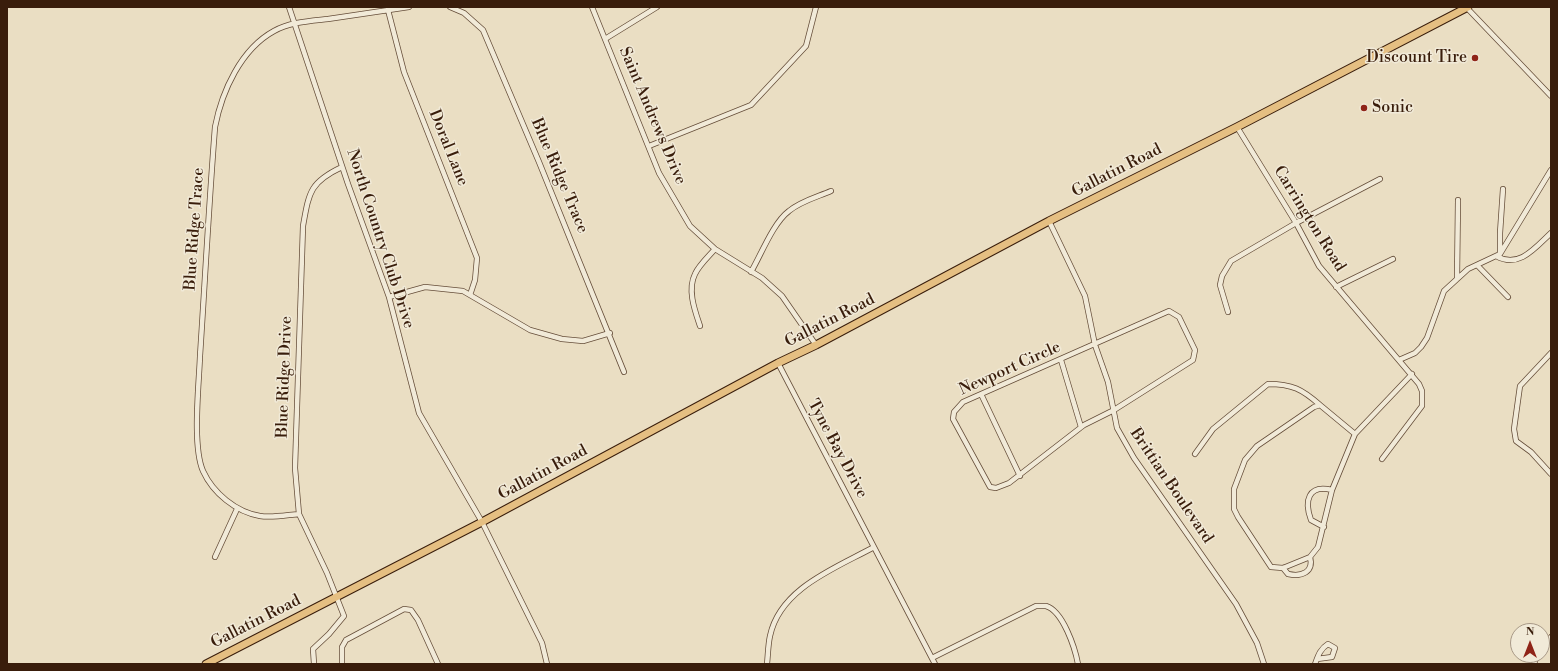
<!DOCTYPE html>
<style>
body{margin:0}
#map{position:relative;width:1558px;height:671px;overflow:hidden;background:#eadec3;font-family:"Libre Bodoni",serif}
canvas{display:block}
.frame{position:absolute;inset:0;border:8px solid #391d0b;pointer-events:none}
.north{position:absolute;left:1510px;top:623px;width:40px;height:40px;box-sizing:border-box;background:#f1ead8;border:1px solid #a79886;border-radius:50%;rotate:0deg;font-size:11px;font-weight:700;line-height:16px;text-align:center;color:#391d0b}
.north::after{content:'';display:block;margin:auto;width:14px;height:18px;background:#8f2418;clip-path:polygon(50% 0,100% 100%,50% 72%,0 100%)}
</style>
<div id="map">
<canvas width="1558" height="671"></canvas>
<div class="frame"></div>
<div class="north">N</div>
</div>
<script>
const ctx = document.querySelector('canvas').getContext('2d');
ctx.lineJoin = 'round';
function stroke(path, color, width, dash) {
  ctx.strokeStyle = color;
  ctx.lineWidth = width;
  ctx.lineCap = dash ? 'butt' : 'round';
  ctx.setLineDash(dash || []);
  ctx.stroke(path);
}
function write(font, color, halo, rows, align = 'center') {
  ctx.font = font + ' "Libre Bodoni",serif';
  ctx.lineWidth = 3;
  ctx.setLineDash([]);
  ctx.textBaseline = 'middle';
  ctx.strokeStyle = halo;
  ctx.fillStyle = color;
  for (const [text, x, y, turn = 0] of rows) {
    ctx.save();
    ctx.translate(x, y);
    ctx.rotate((+turn || 0) * Math.PI / 180);
    ctx.textAlign = isNaN(turn) ? turn : align;
    if (halo) ctx.strokeText(text, 0, 0);
    ctx.fillText(text, 0, 0);
    ctx.restore();
  }
}
const street = new Path2D(`
 M289 7 348 184 389 297 419 413 482 522 542 643 547 664
 M450 7 464 13 483 30 539 162 624 372
 M592 7 659 173 690 226 715 249 762 278 782 296 816 345
 M1467 8 1551 96
 M388 10 404 72 477 258 475 280 470 295
 M605 39 657 7
 M1237 127 1296 223 1319 266 1419 384 1422 391V406L1382 459
 M649 146 751 105 806 46 816 7
 M1049 221 1085 296 1095 345 1108 382 1117 428 1134 458 1236 604 1257 643 1264 664
 M1500 254V233L1503 189
 M1496 256C1519 269 1535 248 1551 233
 M1477 265 1508 297
 M751 272C761 255 773 223 789 211 801 201 817 197 831 191
 M1457 279 1458 200
 M1336 287 1393 259
 M389 297 425 287 463 291 530 330 562 339 583 341 610 333
 M1169 311 1179 317 1195 350 1193 360 1114 410 1084 425 1009 483 996 488 990 487 953 419 954 412 963 402Z
 M1228 312 1220 285 1222 276 1231 261 1296 223 1380 179
 M700 326C695 311 687 290 695 274 699 265 709 256 715 249
 M1551 353 1520 386 1514 429 1516 441 1531 452 1551 474
 M1061 360 1081 427
 M1399 360 1415 353 1421 347 1427 338 1444 291 1468 269 1500 254 1551 170
 M778 363 935 664
 M981 394 1020 476
 M1355 434 1320 405 1314 407 1257 446 1245 460 1234 489V509L1238 517 1271 567 1283 568 1310 557 1318 547 1332 490 1355 434 1412 374
 M1195 454 1213 429 1268 384C1292 384 1302 389 1320 405
 M299 514C287 515 272 518 260 516 236 512 213 493 203 471 192 446 199 384 200 356 205 280 209 203 215 127 222 91 241 49 274 31 290 22 310 21 328 19 355 15 382 11 409 7
 M1324 527 1311 520C1304 501 1308 484 1332 490
 M215 557 237 509
 M1283 568 1288 574C1302 577 1314 572 1310 557
 M1542 649 1551 637
 M932 658 1036 606C1039 606 1043 606 1046 606 1063 611 1075 648 1078 664
 M314 664 313 649 329 634 344 616 327 573 299 514 295 468 303 226C309 192 310 182 342 167
 M342 664V647L346 640 404 609 411 610 418 620 438 664
 M767 664C768 655 768 645 770 636 780 588 836 568 874 547
 M1315 664C1318 656 1320 649 1328 644L1335 648 1332 657 1317 659
 M1534 664 1537 655`);
const primary = new Path2D(`
 M206 664 482 522 778 363 816 345 1049 221 1237 127 1468 7`);
const markers = [
 [1475,58,4,"#8f2418"],
 [1364,108,4,"#8f2418"]
];
const poiNames = [
 ["Discount Tire",1467,58],
 ["Sonic",1372,108,"left"]
];
const streetNames = [
 ["Saint Andrews Drive",652,116,67],
 ["Doral Lane",448,148,68],
 ["Gallatin Road",1117,171,-27],
 ["Blue Ridge Trace",559,176,67],
 ["Carrington Road",1309,219,58],
 ["Blue Ridge Trace",195,229,-86],
 ["North Country Club Drive",380,239,72],
 ["Gallatin Road",830,321,-27],
 ["Newport Circle",1010,369,-24],
 ["Blue Ridge Drive",285,377,-88],
 ["Tyne Bay Drive",837,449,62],
 ["Gallatin Road",543,473,-28],
 ["Brittian Boulevard",1171,486,56],
 ["Gallatin Road",256,622,-27]
];
stroke(street, '#654d39', 6);
stroke(primary, '#391d0b', 9);
stroke(street, '#f1ead8', 4.5);
stroke(primary, '#e5bf82', 7);
for (const [x, y, r, color] of markers) {
  const dot = new Path2D();
  dot.arc(x, y, r, 0, 2 * Math.PI);
  ctx.fillStyle = color;
  ctx.fill(dot);
  stroke(dot, '#f1ead8', 1.5);
}
write('16px', '#391d0b', '#f1ead8', poiNames, 'right');
write('16px', '#391d0b', '#f1ead8', streetNames);
</script>
